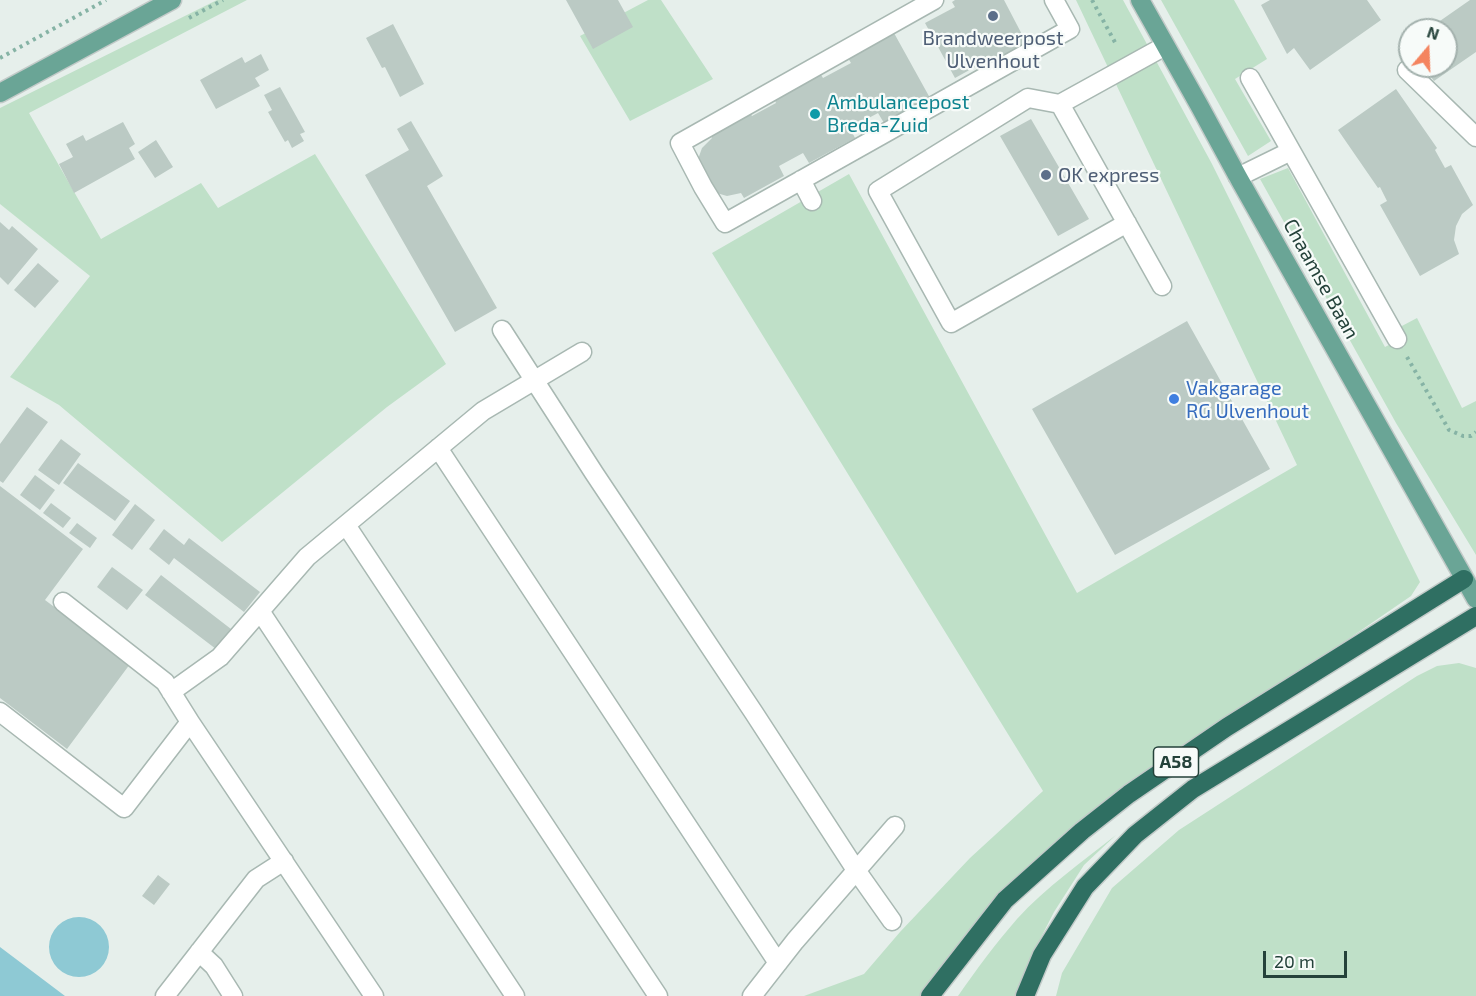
<!DOCTYPE html>
<style>
body{margin:0}
#map{position:relative;width:1476px;height:996px;overflow:hidden;background:#e6efeb;font-family:"Exo 2",sans-serif}
canvas{display:block}
.north{position:absolute;left:1398px;top:18px;width:60px;height:60px;box-sizing:border-box;background:#f7fbf9;border:2px solid #a3b1ad;border-radius:50%;rotate:19deg;font-size:16px;font-weight:700;line-height:24px;text-align:center;color:#24423a}
.north::after{content:'';display:block;margin:auto;width:21px;height:27px;background:#f4845f;clip-path:polygon(50% 0,100% 100%,50% 72%,0 100%)}
.scale{position:absolute;left:1263px;top:951px;width:84px;height:27px;box-sizing:border-box;border:3px solid #24423a;border-top:0;padding-left:8px;font-size:18px;line-height:21px;white-space:nowrap;color:#24423a;-webkit-text-stroke:4px #f7fbf9;paint-order:stroke}
</style>
<div id="map">
<canvas width="1476" height="996"></canvas>
<div class="north">N</div>
<div class="scale">20 m</div>
</div>
<script>
const ctx = document.querySelector('canvas').getContext('2d');
ctx.lineJoin = 'round';
function fillPath(path, color) {
  ctx.fillStyle = color;
  ctx.fill(path, 'evenodd');
}
function stroke(path, color, width, dash) {
  ctx.strokeStyle = color;
  ctx.lineWidth = width;
  ctx.lineCap = dash ? 'butt' : 'round';
  ctx.setLineDash(dash || []);
  ctx.stroke(path);
}
function write(font, color, halo, rows, align = 'center') {
  ctx.font = font + ' "Exo 2",sans-serif';
  ctx.lineWidth = 4.5;
  ctx.setLineDash([]);
  ctx.textBaseline = 'middle';
  ctx.strokeStyle = halo;
  ctx.fillStyle = color;
  for (const [text, x, y, turn = 0] of rows) {
    ctx.save();
    ctx.translate(x, y);
    ctx.rotate((+turn || 0) * Math.PI / 180);
    ctx.textAlign = isNaN(turn) ? turn : align;
    if (halo) ctx.strokeText(text, 0, 0);
    ctx.fillText(text, 0, 0);
    ctx.restore();
  }
}
const green = new Path2D(`
 M217 0H247L29 113 101 239 201 183 218 208 315 154 446 364 387 407 222 542 59 405 10 377 90 276 0 204V108Z
 M648 0H661L713 79 630 121 580 36Z
 M1076 0H1123L1212 164 1420 582 1411 596 1095 813 1014 879 965 938 924 996H804L864 974 900 932 970 858 1043 791 712 253 849 174 1077 593 1297 465Z
 M1161 0H1234L1267 59 1235 79 1271 141 1248 156Z
 M1288 168 1385 347 1404 337 1400 327 1417 318 1462 408 1476 401V555L1396 423 1260 179Z
 M1459 663 1476 668V996H1056L1062 973 1112 888 1179 830 1417 676 1437 666Z
 M1116 835 1084 865 1054 912 1030 959 1019 996H958C976 970 996 943 1017 919 1046 887 1082 862 1116 835Z`);
const water = new Path2D(`
 M49 947a30 30 0 1 1 60 0a30 30 0 1 1-60 0Z
 M0 947 65 996H0Z`);
const building = new Path2D(`
 M566 0H618L633 27 593 49Z
 M955 0H1004L1028 46 987 68 984 62 955 78 925 23 955 7 952 2Z
 M1270 0H1367L1381 20 1310 70 1294 48 1287 54 1261 5Z
 M1470 0H1476V52L1434 81 1423 66H1446V30H1427Z
 M393 24 424 84 400 97 385 67 382 68 366 38Z
 M894 33 930 98 884 123 878 113 850 128 855 138 809 163 803 153 779 166 784 176 744 198 741 193 727 196 713 192 697 162 702 148 712 138 709 133 749 111 752 116 776 103 774 98 820 73 823 78 851 63 848 58Z
 M261 54 269 70 255 78 260 86 216 109 200 80 242 57 245 63Z
 M280 87 305 132 300 134 304 141 292 148 288 140 285 142 268 112 272 110 264 95Z
 M1396 89 1437 148 1435 150 1445 168 1451 165 1473 205 1462 214 1456 226 1454 240 1459 254 1420 276 1380 205 1387 201 1380 187 1378 188 1338 130Z
 M1031 119 1089 219 1058 236 1000 136Z
 M411 121 443 176 427 186 497 308 455 332 365 175 409 150 397 129Z
 M123 122 135 144 129 148 135 159 74 193 59 164 73 157 66 144 83 135 86 141Z
 M156 140 173 167 155 178 138 152Z
 M0 222 9 230 12 226 38 249 8 285 0 277Z
 M38 263 59 281 35 308 14 290Z
 M1187 321 1270 469 1115 555 1032 409Z
 M27 407 48 422 3 483 0 481V444Z
 M61 439 81 454 59 485 38 470Z
 M78 463 130 501 115 521 63 483Z
 M35 475 55 490 40 510 20 495Z
 M0 486 83 549 45 600 130 664 67 749 0 698Z
 M51 503 71 518 63 528 43 513Z
 M135 504 155 520 132 550 112 535Z
 M77 523 97 538 90 548 69 533Z
 M164 529 184 545 189 538 260 592 244 612 174 558 169 565 149 549Z
 M112 567 143 590 127 610 97 587Z
 M161 575 231 629 216 649 145 595Z
 M158 875 170 884 154 905 142 896Z`);
const path = new Path2D(`
 M1092 0 1117 46
 M189 18 223 0
 M0 58 106 0
 M1407 357 1449 430 1463 436H1471L1476 432`);
const minor = new Path2D(`
 M934 0 680 143 703 187 725 223 1070 29 1054 0
 M1407 70 1476 137
 M1250 78 1397 339
 M1060 104 1028 98 878 191 951 323 1127 223
 M1238 177 1291 151
 M801 180 812 201
 M1162 286 1060 104 1165 46
 M502 330 594 473 754 713 856 870 892 921
 M438 448 778 963
 M346 525 658 996
 M260 611 515 996
 M171 692 220 657 307 557 483 411 582 352
 M0 712 124 808 190 722 165 682 63 602
 M190 722 374 996
 M199 952 214 966 233 996
 M165 996 256 879 284 861
 M752 996 795 941 895 826`);
const major = new Path2D(`
 M1140 0 1199 105 1238 177 1476 599
 M0 93 172 0`);
const highway = new Path2D(`
 M930 996 1005 900 1082 831 1129 794 1227 727 1464 579
 M1025 996 1042 955 1085 887 1135 835 1193 789 1476 616`);
const markers = [
 [993,16,6,"#5c6f8a"],
 [815,114,6,"#0f9aa8"],
 [1046,175,6,"#5c6f8a"],
 [1174,399,6,"#3f7fe0"]
];
const shields = [
 [1176,762,45]
];
const shieldNames = [
 ["A58",1176,762]
];
const serviceNames = [
 ["Brandweerpost",993,38],
 ["Ulvenhout",993,61],
 ["OK express",1058,175,"left"]
];
const cultureNames = [
 ["Ambulancepost",827,102],
 ["Breda-Zuid",827,125]
];
const streetNames = [
 ["Chaamse Baan",1321,279,61]
];
const shopNames = [
 ["Vakgarage",1186,388],
 ["RG Ulvenhout",1186,411]
];
fillPath(green, '#bfe0c8');
fillPath(water, '#8ec9d4');
fillPath(building, '#bbcac4');
stroke(minor, '#a8b8b2', 21);
stroke(major, '#c2cac8', 21);
stroke(highway, '#c2cac8', 21);
stroke(path, '#86b3a5', 4, [3, 4.5]);
stroke(minor, '#fff', 18);
stroke(major, '#6aa596', 18);
stroke(highway, '#2f6f62', 18);
for (const [x, y, r, color] of markers) {
  const dot = new Path2D();
  dot.arc(x, y, r, 0, 2 * Math.PI);
  ctx.fillStyle = color;
  ctx.fill(dot);
  stroke(dot, '#f7fbf9', 2);
}
for (const [x, y, w] of shields) {
  const box = new Path2D();
  box.roundRect(x - w / 2, y - 15, w, 30, 4.5);
  ctx.fillStyle = '#f7fbf9';
  ctx.fill(box);
  stroke(box, '#24423a', 1.5);
}
write('bold 18px', '#24423a', null, shieldNames);
write('20px', '#4e5e75', '#f7fbf9', serviceNames);
write('20px', '#0d838f', '#f7fbf9', cultureNames, 'left');
write('20px', '#24423a', '#f7fbf9', streetNames);
write('20px', '#366cbe', '#f7fbf9', shopNames, 'left');
</script>
